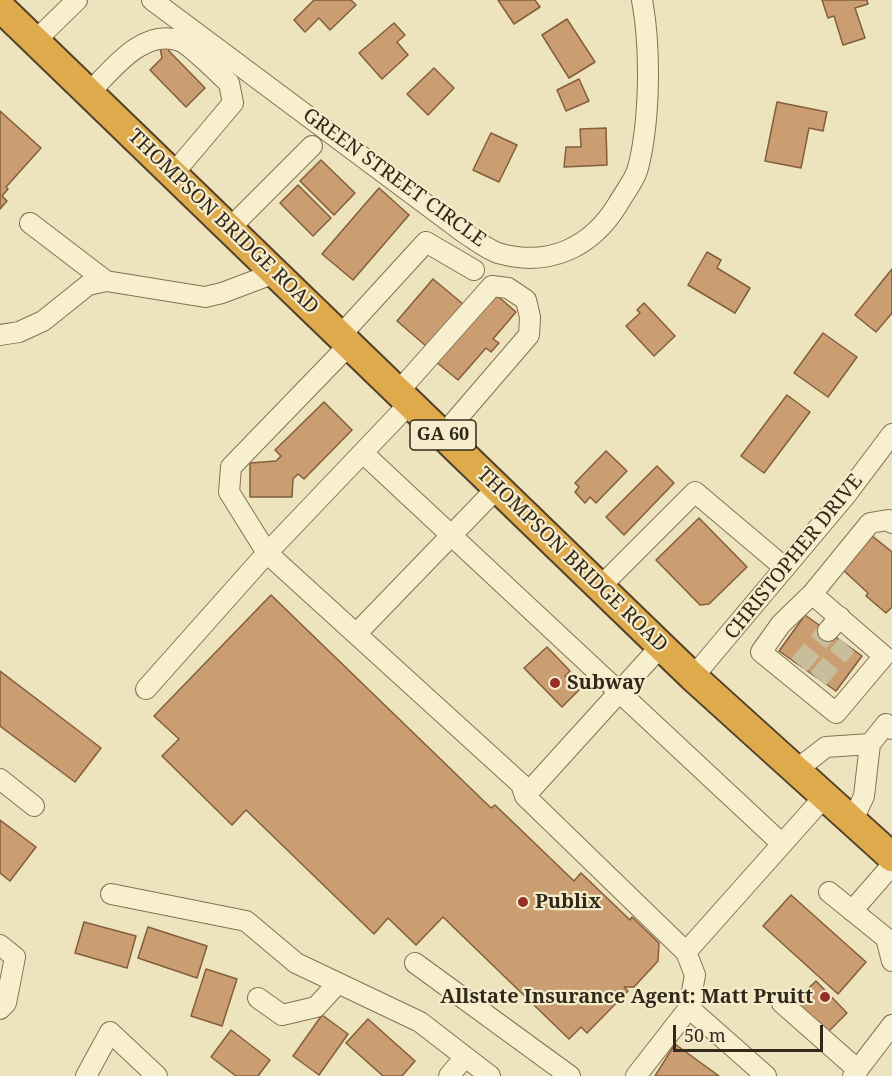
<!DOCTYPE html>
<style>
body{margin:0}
#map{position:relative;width:892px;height:1076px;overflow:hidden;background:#ede3bc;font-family:"Noto Serif",serif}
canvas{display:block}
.scale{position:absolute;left:673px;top:1025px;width:150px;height:27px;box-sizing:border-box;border:3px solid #33291b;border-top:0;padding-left:8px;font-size:18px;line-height:21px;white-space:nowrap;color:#33291b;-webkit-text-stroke:4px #f5eccc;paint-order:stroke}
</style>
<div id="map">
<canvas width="892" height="1076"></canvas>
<div class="scale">50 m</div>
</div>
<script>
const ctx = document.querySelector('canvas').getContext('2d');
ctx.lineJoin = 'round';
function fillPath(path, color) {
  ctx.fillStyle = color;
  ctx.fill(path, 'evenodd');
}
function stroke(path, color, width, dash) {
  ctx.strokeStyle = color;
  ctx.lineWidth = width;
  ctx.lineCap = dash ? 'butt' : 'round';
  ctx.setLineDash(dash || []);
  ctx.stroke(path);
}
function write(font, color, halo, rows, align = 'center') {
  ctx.font = font + ' "Noto Serif",serif';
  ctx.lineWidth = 4.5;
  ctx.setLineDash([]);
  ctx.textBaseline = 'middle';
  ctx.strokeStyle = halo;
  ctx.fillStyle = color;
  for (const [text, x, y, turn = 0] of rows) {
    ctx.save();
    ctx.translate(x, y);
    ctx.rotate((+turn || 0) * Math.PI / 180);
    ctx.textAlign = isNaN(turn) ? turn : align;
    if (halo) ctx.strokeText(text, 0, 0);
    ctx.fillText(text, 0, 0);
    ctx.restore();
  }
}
const building = new Path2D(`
 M314 0H351L356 5 330 30 319 18 305 32 294 20Z
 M498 0H535L540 7 514 24Z
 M822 0H867L868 4 855 8 865 38 843 45 834 16 828 18Z
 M567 19 595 62 569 78 542 35Z
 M394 23 405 35 397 42 408 55 382 79 359 53Z
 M159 42 170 43 169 51 205 88 186 107 150 70 162 58Z
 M434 68 454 88 428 115 407 94Z
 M579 79 589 101 566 111 557 90Z
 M777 102 827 112 823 131 809 128 801 168 765 161Z
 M0 111 41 148 6 187 8 189 2 196 7 201 0 209Z
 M606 128 607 165 564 167 566 147H581L580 129Z
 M491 133 517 145 499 182 473 170Z
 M321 160 355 193 334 215 300 181Z
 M298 185 331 218 313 236 280 203Z
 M379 188 409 215 353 280 322 254Z
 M707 252 721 260 717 268 750 288 735 313 688 285Z
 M892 269V313L876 332 855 315Z
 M433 279 463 304 426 346 397 321Z
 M494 293 516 312 493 339 499 343 491 352 486 348 458 380 435 361Z
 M644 303 675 336 654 356 626 326 640 313 637 310Z
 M823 333 857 357 828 397 794 373Z
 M787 395 810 412 764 473 741 456Z
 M324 402 352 430 304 479 298 474 293 479 292 497H250V463L276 461 281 456 275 450Z
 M606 451 627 471 596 503 590 497 585 503 575 492 579 487 575 483Z
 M657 466 674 483 624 535 606 517Z
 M699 518 747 567 709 604 700 605 656 560Z
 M871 535 892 552V607L886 613 866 596 868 593 842 569Z
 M271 595 491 808 495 805 574 881 581 873 630 920 632 917 659 943 658 961 634 987H624L628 991 587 1033 581 1027 569 1039 443 917 416 945 388 918 374 934 246 810 232 825 162 756 179 739 154 716Z
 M805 615 862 656 836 691 779 651Z
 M547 647 570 671 565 676 579 690 562 707 524 668Z
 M0 671 101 748 75 782 0 726Z
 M0 820 36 847 10 881 0 873Z
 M791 895 866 962 838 994 763 926Z
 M84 922 136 936 127 968 75 953Z
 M148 927 207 946 197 978 138 958Z
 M206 969 237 979 222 1026 191 1016Z
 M816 981 847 1013 825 1035 793 1003Z
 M322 1015 348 1034 319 1075 293 1056Z
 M368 1019 415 1061 402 1076H383L346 1043Z
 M231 1030 270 1060 258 1076H236L211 1057Z
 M675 1044 719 1076H655Z`);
const minorTunnel = new Path2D(`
 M799 665 828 631
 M818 679 847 645`);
const minor = new Path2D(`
 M152 0 463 232C474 239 486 249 498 253 549 268 592 247 618 204 624 193 635 180 638 168 650 121 651 48 642 0
 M35 41 77 0
 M89 93C111 71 143 27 180 41 190 45 219 74 229 83L233 103 173 174
 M30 223 106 281
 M229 229 312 146
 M0 335 19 332 43 321 88 285 106 281 205 297 222 293 275 273
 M340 336 426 242 474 270
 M398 392 492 286 508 288 526 300 530 317 529 335 443 435
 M410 403 267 553 521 784 525 796 686 952 695 975 689 1008 766 1076
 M363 453 781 843
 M600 587 695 492 785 568
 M812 594 884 656 836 713 761 652 781 624Z
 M812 594 870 523 888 520 892 523
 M828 631 840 617
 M356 634 497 488
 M693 677 846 495 892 434
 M146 689 267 553 229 492 231 467 349 345
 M796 770 826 747 870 744
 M0 779 34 806
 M525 796 661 646
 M852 822 864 796 870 744 886 724 892 729
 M829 892 886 938 892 961
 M111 894 246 921 296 963 420 1022 490 1076
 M852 911 892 865
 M0 945 15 957 6 1003 0 1009
 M686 952 824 797
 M415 963 570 1076
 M258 998 282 1015 316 1007 338 983
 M782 1003 858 1070
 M86 1076 110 1032 157 1076
 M449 1076 465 1057
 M636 1076 689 1008
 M853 1076 892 1025`);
const highway = new Path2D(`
 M0 7 693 677 892 857`);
const markers = [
 [555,683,6,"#932f26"],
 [523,902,6,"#932f26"],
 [825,997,6,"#932f26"]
];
const shields = [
 [443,435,66]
];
const shieldNames = [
 ["GA 60",443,435]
];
const streetNames = [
 ["GREEN STREET CIRCLE",394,178,36],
 ["THOMPSON BRIDGE ROAD",223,222,44],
 ["CHRISTOPHER DRIVE",794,557,-51],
 ["THOMPSON BRIDGE ROAD",572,560,44]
];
const poiNames = [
 ["Subway",567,683],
 ["Publix",535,902],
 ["Allstate Insurance Agent: Matt Pruitt",813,997,"right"]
];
fillPath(building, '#cb9e72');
stroke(building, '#835e3c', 1.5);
stroke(minorTunnel, '#c8be9c', 20, [20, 10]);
stroke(minor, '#847256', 22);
stroke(highway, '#52402b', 32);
stroke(minor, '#f8efcf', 20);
stroke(highway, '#deaa4b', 28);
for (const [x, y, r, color] of markers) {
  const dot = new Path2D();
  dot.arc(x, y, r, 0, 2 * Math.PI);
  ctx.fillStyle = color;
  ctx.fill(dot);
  stroke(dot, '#f5eccc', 2);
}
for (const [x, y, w] of shields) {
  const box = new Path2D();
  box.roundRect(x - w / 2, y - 15, w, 30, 4.5);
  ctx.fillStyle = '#f5eccc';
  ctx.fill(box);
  stroke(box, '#33291b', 1.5);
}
write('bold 18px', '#33291b', null, shieldNames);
write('20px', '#33291b', '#f5eccc', streetNames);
write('bold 20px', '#33291b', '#f5eccc', poiNames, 'left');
</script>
